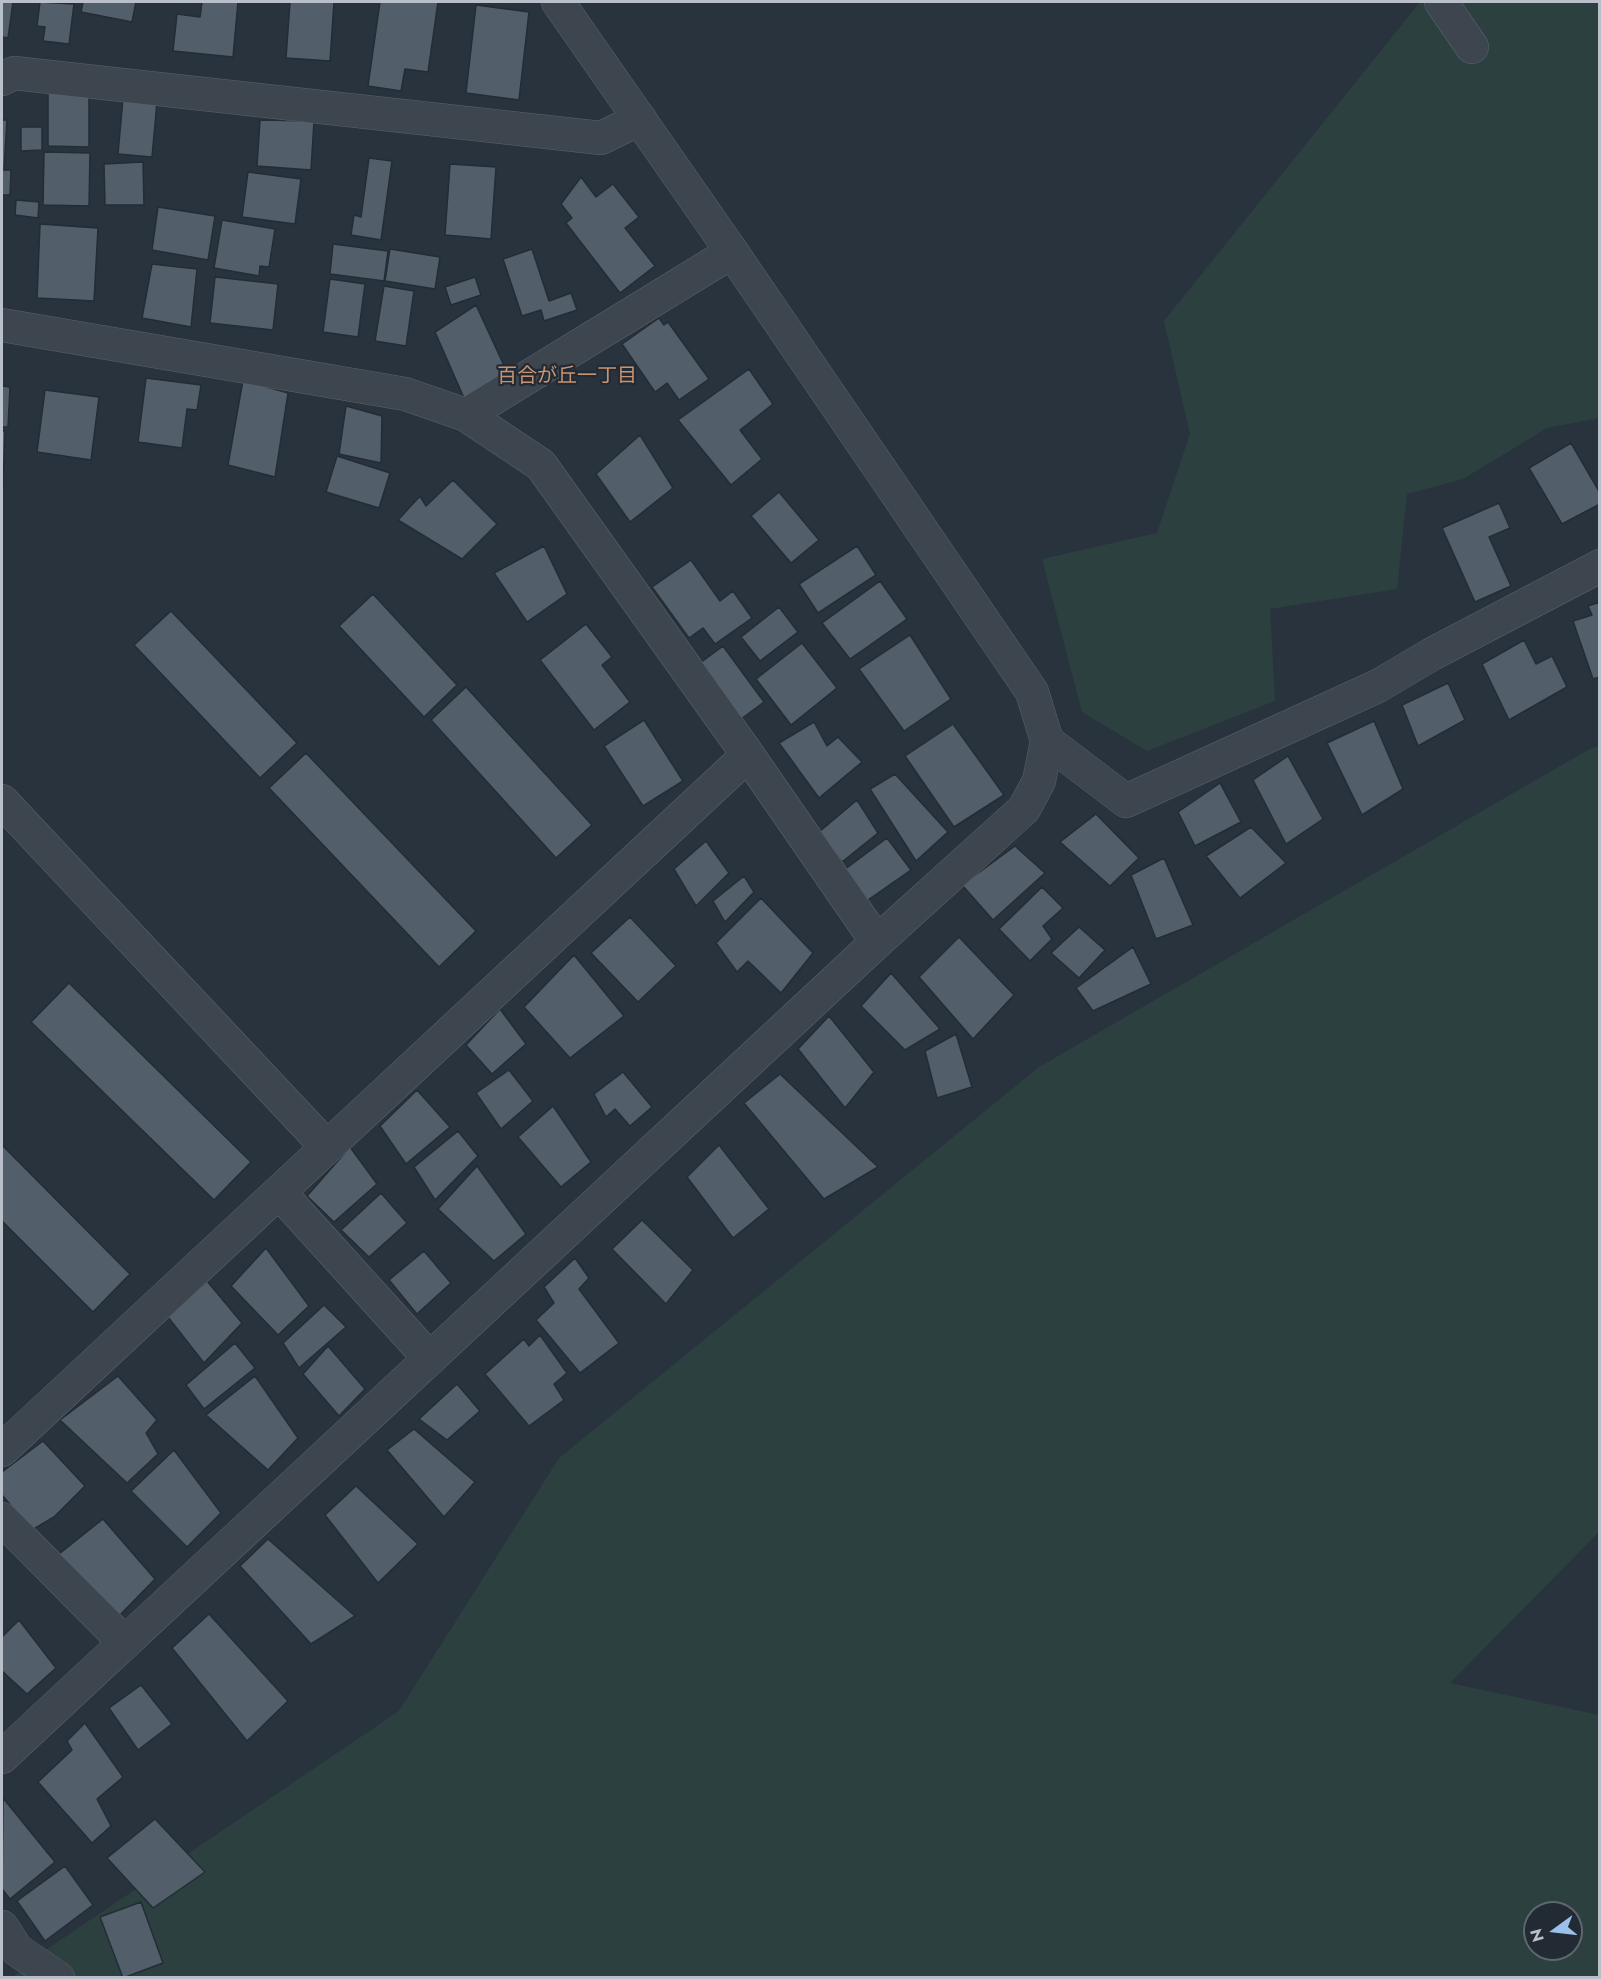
<!DOCTYPE html>
<meta charset="utf-8">
<style>
body{margin:0}
#map{position:relative;width:1601px;height:1979px;overflow:hidden;background:#29333e;font-family:Jost,sans-serif}
canvas{display:block}
.frame{position:absolute;inset:0;border:3px solid #b9c0c9;pointer-events:none}
.north{position:absolute;left:1523px;top:1901px;width:60px;height:60px;box-sizing:border-box;background:#222a33;border:2px solid #5e666f;border-radius:50%;rotate:255deg;font-size:16px;font-weight:700;line-height:24px;text-align:center;color:#b9c0c9}
.north::after{content:'';display:block;margin:auto;width:21px;height:27px;background:#9bc0eb;clip-path:polygon(50% 0,100% 100%,50% 72%,0 100%)}
</style>
<div id="map">
<canvas width="1601" height="1979"></canvas>
<div class="frame"></div>
<div class="north">N</div>
</div>
<script>
const ctx = document.querySelector('canvas').getContext('2d');
ctx.lineJoin = 'round';
function fillPath(path, color) {
  ctx.fillStyle = color;
  ctx.fill(path, 'evenodd');
}
function stroke(path, color, width, dash) {
  ctx.strokeStyle = color;
  ctx.lineWidth = width;
  ctx.lineCap = dash ? 'butt' : 'round';
  ctx.setLineDash(dash || []);
  ctx.stroke(path);
}
function write(font, color, halo, rows, align = 'center') {
  ctx.font = font + ' Jost,"Noto Sans JP",sans-serif';
  ctx.lineWidth = 4.5;
  ctx.setLineDash([]);
  ctx.textBaseline = 'middle';
  ctx.strokeStyle = halo;
  ctx.fillStyle = color;
  for (const [text, x, y, turn = 0] of rows) {
    ctx.save();
    ctx.translate(x, y);
    ctx.rotate((+turn || 0) * Math.PI / 180);
    ctx.textAlign = isNaN(turn) ? turn : align;
    if (halo) ctx.strokeText(text, 0, 0);
    ctx.fillText(text, 0, 0);
    ctx.restore();
  }
}
const green = new Path2D(`
 M1420 2H1599V418L1547 428 1463 479 1407 494 1397 589 1270 609 1275 701 1147 751 1082 712 1042 559 1157 533 1190 434 1164 321Z
 M1599 746V1532L1450 1683 1599 1715V1977L12 1978 34 1958 399 1711 559 1458 1039 1067 1588 750ZM1535 1913H1571V1949H1535Z`);
const building = new Path2D(`
 M2 2H13L8 38 2 37Z
 M40 2 74 4 69 44 43 41 45 27 37 26Z
 M83 2H136L132 22 81 12Z
 M202 2H238L233 57 173 51 177 14 200 17Z
 M290 2H334L330 61 286 58Z
 M380 2H438L428 72 405 69 401 91 368 86Z
 M476 5 529 12 519 100 466 93Z
 M48 92 89 93V147L48 146Z
 M123 98 157 102 152 157 118 154Z
 M2 120H7L4 170H11L10 195H2Z
 M260 120 314 121 311 170 257 166Z
 M21 127H42V150L21 151Z
 M44 152 90 153 89 206 43 205Z
 M369 158 392 161 381 240 351 235 354 215 361 217Z
 M143 162 144 205H105L104 164Z
 M450 164 496 167 491 239 445 235Z
 M248 172 301 179 295 224 242 217Z
 M581 177 596 197 613 184 639 217 625 228 655 266 620 293 566 223 572 218 561 204Z
 M16 200 39 202 38 218 15 215Z
 M158 207 215 216 208 260 152 250Z
 M222 220 275 229 269 267 260 266 259 276 214 268Z
 M40 224 98 228 94 301 37 298Z
 M333 244 388 251 384 281 330 274Z
 M390 249 440 257 435 289 385 281Z
 M532 249 549 301 571 293 577 310 544 321 541 310 522 316 503 259Z
 M152 264 197 269 191 327 142 318Z
 M215 277 278 284 273 330 210 323Z
 M475 277 481 295 451 305 445 287Z
 M330 279 365 284 358 337 323 332Z
 M384 286 414 291 406 346 375 341Z
 M476 305 507 372 464 398 435 332Z
 M659 318 664 325 668 322 709 379 679 400 667 383 655 392 622 344Z
 M749 369 773 404 740 430 762 459 731 485 678 420Z
 M146 378 201 385 197 410 187 409 182 448 138 442Z
 M243 380 288 393 275 477 228 465Z
 M2 386 10 387 8 427H2Z
 M45 390 99 397 91 460 37 452Z
 M346 406 382 416 381 463 339 454Z
 M2 431H5L3 488H2Z
 M640 435 673 488 630 522 596 474Z
 M1571 443 1600 493V504L1562 524 1529 468Z
 M337 456 390 473 379 508 326 492Z
 M453 480 497 524 462 559 398 520 420 496 426 506Z
 M779 492 819 540 791 563 751 516Z
 M1499 503 1510 528 1489 537 1511 586 1475 602 1442 528Z
 M544 546 567 594 527 622 494 573Z
 M857 546 876 575 818 613 799 584Z
 M691 560 720 601 733 591 752 618 715 644 703 628 689 638 652 587Z
 M880 581 907 619 850 659 822 623Z
 M373 594 457 685 424 717 339 626Z
 M1600 602V677L1593 679 1573 621 1592 615 1588 606Z
 M779 607 798 632 760 661 741 637Z
 M171 611 297 743 260 778 134 645Z
 M586 624 612 657 602 665 630 702 594 730 540 660Z
 M910 635 951 699 904 731 859 669Z
 M1524 640 1536 664 1552 656 1567 687 1509 720 1482 664Z
 M802 643 837 688 791 725 756 679Z
 M723 646 764 702 733 725 692 669Z
 M1448 683 1465 720 1418 746 1402 705Z
 M466 687 592 825 556 858 431 720Z
 M644 720 683 781 643 806 604 746Z
 M1374 721 1403 789 1362 815 1327 743Z
 M814 722 827 746 838 737 862 762 819 798 779 743Z
 M953 724 1004 795 954 827 905 756Z
 M306 753 476 931 439 967 269 788Z
 M1288 756 1323 819 1286 844 1253 780Z
 M895 774 948 832 916 861 870 789Z
 M1220 783 1241 822 1195 846 1178 812Z
 M857 800 878 833 842 862 819 832Z
 M1096 814 1139 858 1110 886 1060 842Z
 M1251 827 1286 863 1240 898 1206 856Z
 M887 838 911 870 865 902 844 870Z
 M706 841 729 873 696 906 674 869Z
 M1015 846 1045 873 993 920 962 885Z
 M1164 858 1193 925 1156 939 1131 875Z
 M744 876 754 892 725 922 713 901Z
 M1042 887 1063 908 1043 926 1052 939 1030 961 999 929Z
 M761 898 813 953 781 993 748 961 737 972 716 943Z
 M630 917 676 966 638 1002 591 953Z
 M1079 927 1105 950 1079 978 1051 953Z
 M959 937 1014 995 973 1039 919 977Z
 M1133 947 1151 984 1093 1011 1076 988Z
 M574 955 624 1016 570 1058 524 1007Z
 M891 973 940 1029 905 1050 861 1006Z
 M69 983 251 1162 214 1200 31 1022Z
 M500 1009 526 1044 492 1074 466 1045Z
 M829 1016 874 1072 845 1108 798 1049Z
 M956 1034 972 1087 937 1098 925 1051Z
 M509 1070 533 1101 501 1129 476 1093Z
 M623 1072 652 1107 630 1126 615 1109 606 1117 594 1094Z
 M780 1074 878 1167 824 1199 744 1103Z
 M417 1090 450 1127 406 1164 380 1126Z
 M553 1106 591 1162 561 1187 518 1137Z
 M458 1131 478 1156 435 1200 414 1167Z
 M2 1145 130 1274 93 1312 2 1221Z
 M719 1145 769 1209 733 1238 687 1177Z
 M350 1147 377 1184 334 1222 307 1196Z
 M477 1166 526 1234 494 1261 438 1209Z
 M381 1193 407 1223 369 1257 341 1230Z
 M642 1220 693 1270 666 1304 612 1249Z
 M266 1248 309 1306 278 1335 231 1286Z
 M424 1251 451 1283 417 1314 389 1280Z
 M575 1258 589 1278 579 1289 619 1343 580 1373 536 1320 554 1303 544 1287Z
 M207 1281 242 1323 204 1363 168 1317Z
 M324 1305 346 1327 299 1368 283 1343Z
 M540 1335 567 1373 554 1384 564 1400 529 1426 485 1374 524 1339 529 1346Z
 M235 1343 255 1368 204 1409 186 1385Z
 M328 1346 365 1389 339 1416 303 1374Z
 M118 1376 157 1420 146 1433 158 1454 127 1483 60 1420Z
 M255 1376 298 1438 268 1470 206 1415Z
 M457 1384 480 1411 447 1440 419 1419Z
 M414 1429 475 1482 444 1517 387 1450Z
 M43 1441 85 1486 54 1517 32 1530 2 1495V1472Z
 M174 1450 221 1513 187 1547 131 1491Z
 M356 1486 418 1544 378 1583 325 1515Z
 M103 1519 155 1579 120 1615 59 1554Z
 M268 1539 355 1616 311 1644 240 1566Z
 M209 1614 288 1701 247 1741 172 1648Z
 M19 1620 56 1668 27 1694 2 1671V1637Z
 M141 1685 172 1724 138 1750 109 1708Z
 M85 1723 123 1777 97 1799 111 1826 92 1843 38 1782 72 1750 67 1741Z
 M3 1798 55 1862 10 1899 2 1889Z
 M155 1819 205 1872 153 1908 107 1858Z
 M65 1866 93 1905 45 1941 17 1901Z
 M141 1902 163 1963 123 1978 100 1917Z`);
const minor = new Path2D(`
 M1441 2 1472 47
 M2 79 14 73 601 138 640 119
 M2 325 405 394 466 415 541 465 748 755 877 942
 M466 415 732 252
 M1047 741 1126 801 1378 686 1432 654 1600 566
 M2 801 327 1147
 M279 1192 430 1359
 M2 1450 748 755
 M2 1519 125 1643
 M2 1927 17 1950 58 1978`);
const tertiary = new Path2D(`
 M2 1757 877 942 1024 809 1039 781 1047 741 1032 692 732 252 558 2`);
const neighbourhoodNames = [
 ["百合が丘一丁目",567,377]
];
fillPath(green, '#2c4040');
fillPath(building, '#525e69');
stroke(building, '#242c35', 1.5);
stroke(minor, '#5b636c', 34);
stroke(tertiary, '#5b636c', 34);
stroke(minor, '#3d454e', 33);
stroke(tertiary, '#3d454e', 33);
write('20px', '#c89374', '#222a33', neighbourhoodNames);
</script>
